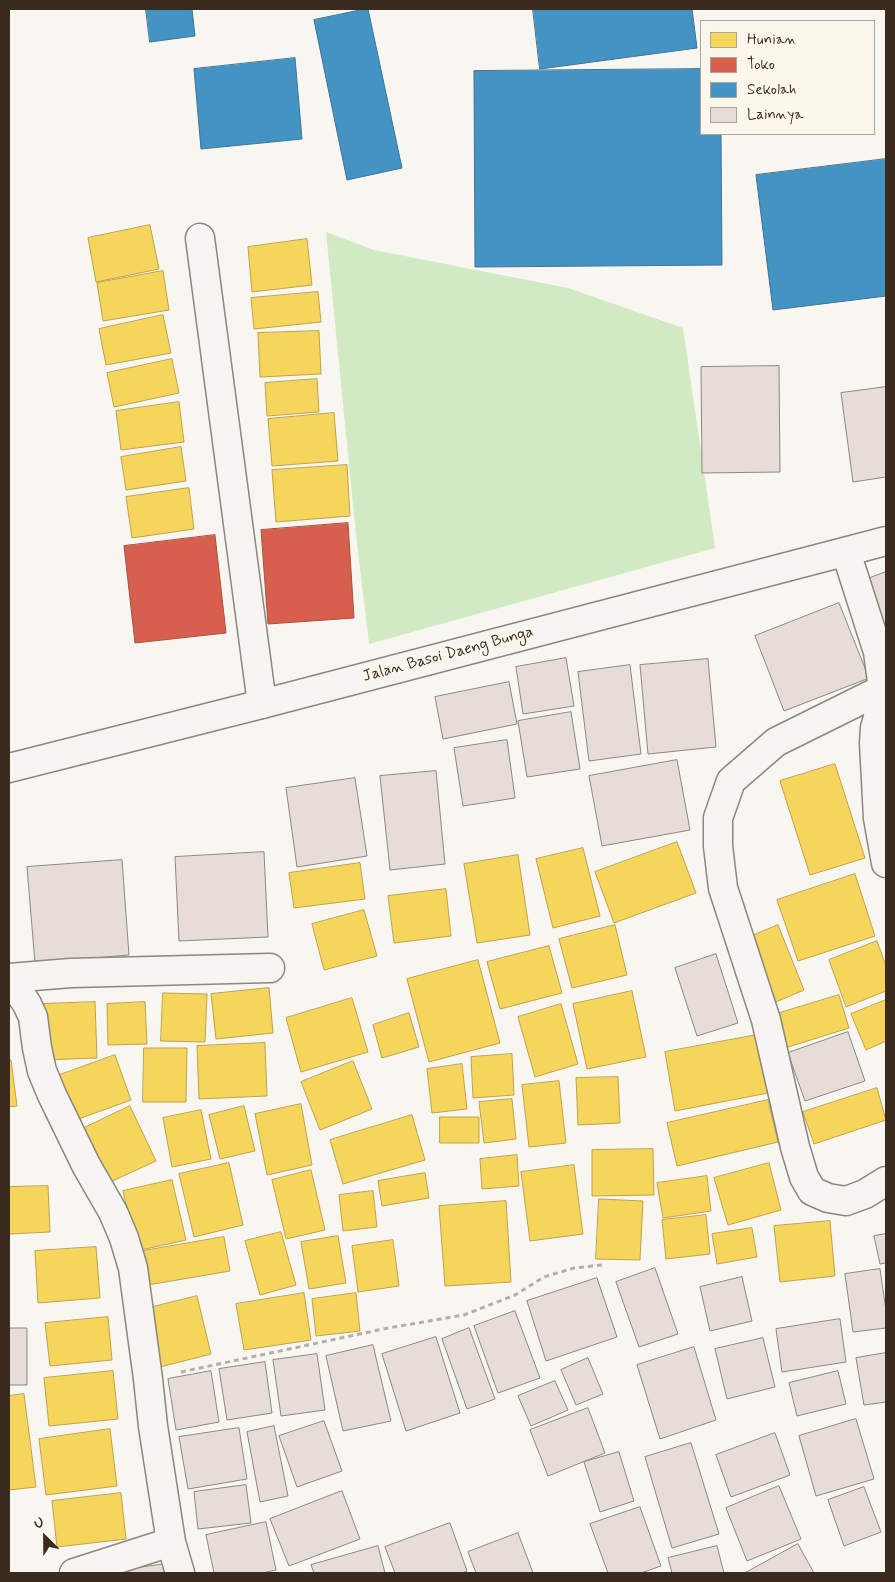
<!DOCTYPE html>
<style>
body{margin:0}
#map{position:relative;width:895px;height:1582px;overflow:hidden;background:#f8f6f0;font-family:Mynerve,sans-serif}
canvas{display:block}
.frame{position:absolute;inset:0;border:10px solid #3b2a1e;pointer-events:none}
.legend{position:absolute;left:700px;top:20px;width:175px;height:115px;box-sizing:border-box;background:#fbf7ec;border:1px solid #aea59a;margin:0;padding:6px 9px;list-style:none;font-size:15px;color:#3b2a1e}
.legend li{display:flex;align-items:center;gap:10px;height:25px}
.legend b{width:25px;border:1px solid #aea59a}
.north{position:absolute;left:20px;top:1512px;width:50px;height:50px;-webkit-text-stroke:4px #fbf7ec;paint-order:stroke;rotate:337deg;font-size:14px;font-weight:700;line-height:20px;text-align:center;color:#3b2a1e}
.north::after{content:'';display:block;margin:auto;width:18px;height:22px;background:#3b2a1e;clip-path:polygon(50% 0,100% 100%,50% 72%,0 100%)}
</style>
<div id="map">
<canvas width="895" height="1582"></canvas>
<div class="frame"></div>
<ul class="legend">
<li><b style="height:14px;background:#f6d55c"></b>Hunian</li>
<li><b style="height:14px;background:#d6604d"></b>Toko</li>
<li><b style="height:14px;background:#4393c3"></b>Sekolah</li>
<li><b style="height:14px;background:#e8dcd8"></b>Lainnya</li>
</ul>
<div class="north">U</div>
</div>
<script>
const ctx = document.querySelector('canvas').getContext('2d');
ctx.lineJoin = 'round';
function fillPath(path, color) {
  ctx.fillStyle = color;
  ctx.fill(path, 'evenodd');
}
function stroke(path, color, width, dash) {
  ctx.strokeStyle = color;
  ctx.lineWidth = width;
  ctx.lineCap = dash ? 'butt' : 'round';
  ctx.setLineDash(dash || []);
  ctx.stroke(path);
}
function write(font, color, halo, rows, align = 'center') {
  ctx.font = font + ' Mynerve,sans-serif';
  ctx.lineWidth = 5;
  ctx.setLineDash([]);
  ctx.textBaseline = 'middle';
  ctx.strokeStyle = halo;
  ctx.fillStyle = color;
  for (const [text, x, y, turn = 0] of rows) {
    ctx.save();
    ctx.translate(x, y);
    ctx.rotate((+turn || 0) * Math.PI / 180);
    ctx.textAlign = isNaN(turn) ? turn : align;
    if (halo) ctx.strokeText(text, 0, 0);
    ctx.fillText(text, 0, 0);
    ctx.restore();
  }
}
const green = new Path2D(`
 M326 232 374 250 568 288 683 328 715 548 369 644 356 535Z`);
const homes = new Path2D(`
 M150 225 159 269 96 282 88 238Z
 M307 239 312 285 252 292 248 247Z
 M163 271 169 310 103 321 97 283Z
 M318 292 321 322 254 329 251 298Z
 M163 315 171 353 106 365 99 329Z
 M319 331 321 374 260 377 258 333Z
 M172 359 179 393 114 407 107 373Z
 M317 379 319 412 267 416 265 383Z
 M179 402 184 442 121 450 116 411Z
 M334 413 338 461 272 466 268 419Z
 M181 447 186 481 126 490 121 457Z
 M347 465 350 516 276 522 272 470Z
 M189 488 194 529 132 538 126 497Z
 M835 764 865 858 810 875 780 781Z
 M677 842 696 893 614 923 595 872Z
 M583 848 600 916 553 928 536 859Z
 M518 855 530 935 477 943 464 864Z
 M360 863 365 899 294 908 289 873Z
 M855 874 875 936 798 961 777 900Z
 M446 889 451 936 394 943 388 896Z
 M364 910 377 956 324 970 312 924Z
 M615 925 627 975 572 988 559 939Z
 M778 925 804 990 771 1004 745 939Z
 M877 941 886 966V991L846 1007 829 960Z
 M549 946 562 993 500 1009 487 962Z
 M478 960 500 1043 429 1062 407 979Z
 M269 988 273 1033 216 1039 211 994Z
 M632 991 646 1057 587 1069 573 1004Z
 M163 993 207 994 205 1042 161 1041Z
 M839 995 849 1028 785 1048 773 1015Z
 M352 998 368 1052 301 1072 286 1018Z
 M886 1000V1041L866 1050 851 1014Z
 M95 1002 97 1058 44 1060 42 1004Z
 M145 1002 147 1044 108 1045 107 1004Z
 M561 1004 578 1064 535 1077 518 1017Z
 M409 1013 419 1047 382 1058 373 1025Z
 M757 1035 768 1093 675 1111 665 1052Z
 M265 1043 267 1096 199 1099 197 1046Z
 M144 1048H187L186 1102H143Z
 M512 1054 514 1095 473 1098 471 1057Z
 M115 1055 131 1100 73 1121 57 1076Z
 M9 1060H11L17 1106 9 1107Z
 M353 1061 372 1109 320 1130 301 1082Z
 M462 1064 467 1109 432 1113 427 1069Z
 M618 1077 620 1123 578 1125 576 1078Z
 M559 1081 566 1143 529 1147 522 1085Z
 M877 1088 886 1120 814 1144 803 1112Z
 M512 1099 516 1139 484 1143 479 1102Z
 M768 1100 778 1142 677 1166 667 1123Z
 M301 1104 312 1165 267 1175 255 1114Z
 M130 1106 156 1161 108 1183 82 1129Z
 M244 1106 255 1151 220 1159 209 1115Z
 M201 1110 211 1159 172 1167 163 1118Z
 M412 1115 425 1160 343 1184 330 1140Z
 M440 1117H479V1143H440Z
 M653 1149 654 1195 592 1196V1150Z
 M517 1155 519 1186 482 1189 480 1159Z
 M229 1163 243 1225 194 1237 179 1174Z
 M769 1163 781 1210 728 1225 714 1178Z
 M574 1165 583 1234 530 1241 521 1172Z
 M311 1170 325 1230 286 1239 272 1180Z
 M425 1173 429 1198 382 1206 378 1181Z
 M707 1176 711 1211 663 1218 657 1183Z
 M172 1180 186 1240 136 1251 123 1191Z
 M48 1186 50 1232 9 1234V1187Z
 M373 1191 377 1227 343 1231 339 1195Z
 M599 1199 643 1201 640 1260 596 1259Z
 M506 1201 511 1282 445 1286 439 1206Z
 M706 1215 710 1254 666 1259 662 1220Z
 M830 1221 835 1276 780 1282 774 1226Z
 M752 1228 757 1257 717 1264 712 1234Z
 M281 1232 296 1285 260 1295 245 1241Z
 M338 1236 346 1283 309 1289 301 1242Z
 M224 1237 230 1271 142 1286 137 1252Z
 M393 1240 399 1286 358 1292 352 1246Z
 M96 1247 100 1298 38 1303 35 1251Z
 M304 1293 311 1340 244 1350 236 1304Z
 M356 1293 360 1331 316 1336 312 1299Z
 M197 1296 211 1354 160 1367 145 1309Z
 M108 1317 112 1360 50 1366 45 1323Z
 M113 1371 118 1419 49 1426 44 1378Z
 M24 1394 36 1487 9 1490V1396Z
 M110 1429 117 1486 46 1495 39 1439Z
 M121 1493 126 1539 57 1547 52 1501Z`);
const shops = new Path2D(`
 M348 523 354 618 268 624 261 530Z
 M215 535 226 633 135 643 124 546Z`);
const schools = new Path2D(`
 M146 9H192L195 36 150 42Z
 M365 9H368L402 168 347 180 314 20Z
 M533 9H692L697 48 540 69Z
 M295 58 302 139 201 149 194 69Z
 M701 69V134H721L722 265 475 267 474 71Z
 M886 159V296L773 310 756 175Z`);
const building = new Path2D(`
 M779 366 780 472 702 473 701 367Z
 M886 387V477L853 482 841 393Z
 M886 572V638L862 581Z
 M839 603 869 678 784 711 755 636Z
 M566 658 574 706 523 714 516 667Z
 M708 659 716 747 648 754 640 665Z
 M630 665 641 754 589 761 578 672Z
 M509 682 517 724 443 739 435 697Z
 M571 712 580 769 527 777 518 721Z
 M507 740 515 798 463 806 454 748Z
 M677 760 690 830 602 846 589 776Z
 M436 771 445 864 390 870 380 776Z
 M355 778 367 856 297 867 286 788Z
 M264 852 268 937 179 941 175 857Z
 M122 860 129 955 35 963 27 867Z
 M716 954 738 1023 697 1036 675 968Z
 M848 1032 865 1081 805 1101 788 1053Z
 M886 1234V1263L880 1264 874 1236Z
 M655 1268 678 1334 639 1347 616 1282Z
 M880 1269 886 1310V1328L853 1332 845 1274Z
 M742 1277 752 1321 710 1331 700 1287Z
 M597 1278 617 1337 546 1361 527 1301Z
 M515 1311 540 1378 498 1393 474 1326Z
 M840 1319 846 1362 782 1372 776 1329Z
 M9 1328H27V1385H9Z
 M469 1328 495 1399 467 1409 442 1339Z
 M436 1337 460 1413 406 1431 382 1354Z
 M763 1338 775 1387 727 1399 715 1349Z
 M373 1345 391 1421 343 1431 326 1356Z
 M694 1347 716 1420 660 1439 637 1365Z
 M886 1353V1402L864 1405 856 1358Z
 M317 1354 325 1410 281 1416 273 1360Z
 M588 1358 603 1394 576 1405 561 1370Z
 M265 1362 272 1413 227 1420 219 1369Z
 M211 1371 219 1422 176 1430 168 1379Z
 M838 1371 846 1404 797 1416 789 1383Z
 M555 1381 568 1410 531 1426 518 1396Z
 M588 1408 605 1453 548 1476 530 1430Z
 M856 1419 874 1479 816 1496 799 1436Z
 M324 1421 342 1471 297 1487 279 1436Z
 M274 1426 288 1496 260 1502 247 1432Z
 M239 1428 247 1479 188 1489 179 1437Z
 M775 1433 790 1475 731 1497 716 1455Z
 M691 1443 719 1534 672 1548 645 1457Z
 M619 1452 634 1501 600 1512 584 1462Z
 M246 1485 251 1523 198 1529 194 1492Z
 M779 1486 801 1539 747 1561 726 1508Z
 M864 1487 881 1532 844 1546 828 1500Z
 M342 1491 360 1539 289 1566 270 1519Z
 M640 1507 661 1566 641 1573H608L590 1524Z
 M266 1522 276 1570 262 1573H214L206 1535Z
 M450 1523 467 1571 462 1573H395L385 1547Z
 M518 1533 533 1573H476L468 1552Z
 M798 1544 814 1573H745Z
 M378 1546 385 1573H314L311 1565Z
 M717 1546 724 1573H672L668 1558Z
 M166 1564 168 1573H108V1572Z`);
const path = new Path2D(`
 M181 1372 388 1328 464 1315 515 1295 544 1277 574 1268 602 1265`);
const minor = new Path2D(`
 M200 238 262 704
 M846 552 878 652 883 689 882 703 875 728 874 743 878 818 886 863
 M883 689 776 742 731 781 718 818V846L723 888 766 1020 795 1147 804 1177 812 1191 828 1198 846 1201 865 1194 886 1181
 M9 978 71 973 270 968
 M9 983 18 991 27 1004 33 1017 37 1048 42 1071 52 1095 86 1165 113 1212 124 1238 133 1268 148 1379 153 1426 171 1542 180 1573
 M74 1573 171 1542`);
const tertiary = new Path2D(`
 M9 768 262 704 886 541`);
const streetNames = [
 ["Jalan Basoi Daeng Bunga",448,655,-15]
];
fillPath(green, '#d2eac4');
fillPath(homes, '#f6d55c');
stroke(homes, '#bea249', 1);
fillPath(shops, '#d6604d');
stroke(shops, '#a8503f', 1);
fillPath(schools, '#4393c3');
stroke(schools, '#417492', 1);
fillPath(building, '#e8dcd8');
stroke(building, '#8b8781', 1);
stroke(minor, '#8b8781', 31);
stroke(tertiary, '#8b8781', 31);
stroke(path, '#b3b0ac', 3, [5, 4]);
stroke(minor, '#f6f5f1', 28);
stroke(tertiary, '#f6f5f1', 28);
write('16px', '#3b2a1e', '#fbf7ec', streetNames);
</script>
